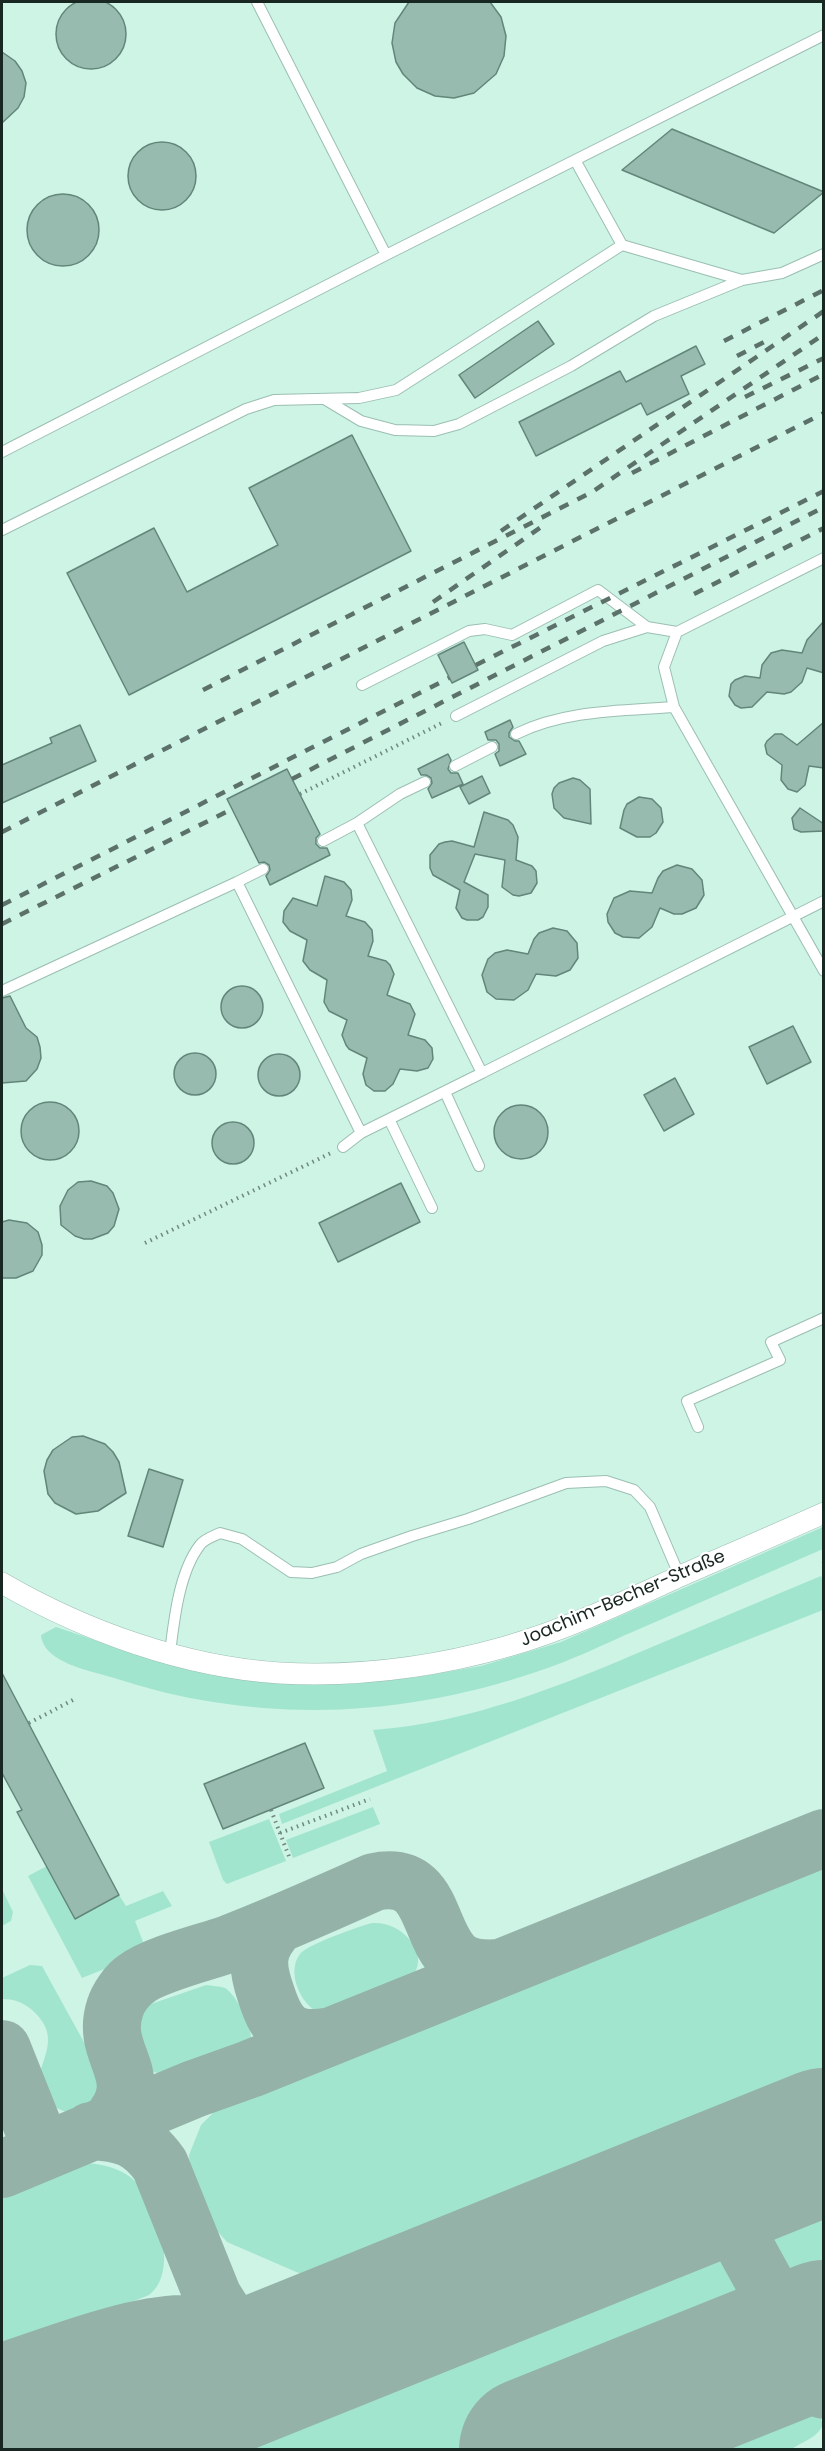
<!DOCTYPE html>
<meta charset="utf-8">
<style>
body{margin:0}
#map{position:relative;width:825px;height:2451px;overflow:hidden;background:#cef4e6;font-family:Poppins,sans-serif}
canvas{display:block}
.frame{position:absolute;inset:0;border:3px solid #192722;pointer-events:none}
</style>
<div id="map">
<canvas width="825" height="2451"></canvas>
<div class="frame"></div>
</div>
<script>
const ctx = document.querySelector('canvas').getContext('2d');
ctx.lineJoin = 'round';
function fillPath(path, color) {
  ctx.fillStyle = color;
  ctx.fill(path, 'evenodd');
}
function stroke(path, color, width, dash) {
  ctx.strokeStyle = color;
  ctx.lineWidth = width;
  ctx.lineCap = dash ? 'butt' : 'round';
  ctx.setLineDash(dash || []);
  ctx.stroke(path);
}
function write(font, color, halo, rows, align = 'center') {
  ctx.font = font + ' Poppins,sans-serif';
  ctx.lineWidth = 4.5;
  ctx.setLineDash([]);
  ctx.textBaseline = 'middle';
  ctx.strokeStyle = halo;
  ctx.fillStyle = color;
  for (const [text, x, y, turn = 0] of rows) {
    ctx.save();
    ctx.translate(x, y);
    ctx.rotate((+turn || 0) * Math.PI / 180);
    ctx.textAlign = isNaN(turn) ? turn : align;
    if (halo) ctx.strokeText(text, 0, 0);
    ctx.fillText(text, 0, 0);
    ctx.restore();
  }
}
const green = new Path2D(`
 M823 1527V1549C761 1576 699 1603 637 1630 604 1644 571 1661 536 1672 397 1719 254 1724 114 1678 92 1671 43 1663 41 1635L56 1627 157 1661 332 1684 411 1678 481 1666 561 1642Z
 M821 1576 823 1580V1610L282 1824 279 1814 387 1771 373 1730C470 1723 563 1685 652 1647 709 1623 765 1599 821 1576Z
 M373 1807 380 1824 293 1858 286 1840Z
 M269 1819 286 1861 227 1884 223 1880 209 1842Z
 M823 1858V2089L323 2289 317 2281 227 2242 209 2222 190 2175 189 2155 201 2125 230 2096Z
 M47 1866 75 1919 119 1895 126 1906 163 1891 172 1906 135 1921 147 1952 82 1978 28 1876Z
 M2 1889 13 1912 11 1921 2 1926Z
 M372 1923C386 1922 400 1928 409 1939 445 1983 365 2004 337 2015 308 2022 283 1976 300 1954 306 1945 360 1926 372 1923Z
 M30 1965 42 1966 101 2073C104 2091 100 2115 78 2117L40 2101C29 2065 69 2043 32 2010 23 2002 13 1999 2 1999V1978Z
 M206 1985C212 1986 219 1986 225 1988 236 1994 256 2032 250 2044 244 2054 182 2073 169 2074 163 2075 157 2073 151 2071 135 2052 127 2023 148 2005Z
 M73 2163C94 2162 119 2166 135 2181 158 2200 180 2273 149 2295L2 2355V2188L51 2168Z
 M823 2194V2364L754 2241 755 2227 762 2219Z
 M719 2239 725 2242 731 2249 820 2415 823 2425C816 2439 803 2441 792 2449H187L709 2241Z
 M127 2358 130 2366 2 2418V2388Z`);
const taxiway = new Path2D(`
 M277 1925C255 1949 256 1965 266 1994 278 2031 291 2043 331 2036
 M2 2049 43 2152
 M109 2124C151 2075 99 2056 115 2008 118 1998 127 1985 136 1979 154 1965 202 1953 226 1945 276 1926 325 1904 374 1882 435 1869 426 1932 455 1958 467 1969 485 1969 500 1968
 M91 2131C123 2133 140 2137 160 2165L213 2297 227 2319 247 2336
 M821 2143 729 2184C723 2193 724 2200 725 2210L824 2390
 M2 2169 194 2089 250 2069 824 1838
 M609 2227 705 2195 712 2197 725 2210
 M2 2372C55 2355 128 2325 183 2324 210 2323 234 2334 259 2341 281 2347 306 2343 327 2339
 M150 2412C200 2384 226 2358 213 2297`);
const runway = new Path2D(`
 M56 2450 824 2141
 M532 2450 824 2333`);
const building = new Path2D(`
 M56 34a35 35 0 1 1 70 0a35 35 0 1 1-70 0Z
 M409 2H490L501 17 506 36 504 56 496 74 474 93 454 98 435 96 417 88 403 74 396 62 392 43 395 23Z
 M2 52 15 61 22 71 26 83 24 97 18 108 2 123Z
 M672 129 824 192 774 233 622 170Z
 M128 176a34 34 0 1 1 68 0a34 34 0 1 1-68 0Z
 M27 230a36 36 0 1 1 72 0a36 36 0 1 1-72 0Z
 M538 321 554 344 475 398 459 375Z
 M696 346 705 364 681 376 689 394 647 415 641 403 536 456 519 422 620 371 626 382Z
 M352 435 411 551 129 695 67 573 154 528 187 592 278 545 249 488Z
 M824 621V673L807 668 802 682 791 692 784 694 767 692 752 707 741 708 735 705 729 696 731 684 735 680 745 676 760 678 762 665 771 653 782 650 802 653 807 640Z
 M464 642 478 670 452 683 438 655Z
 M510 720 513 727 509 733V737L515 741H519L526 754 500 766 495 754 499 751V744L496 740H488L485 732Z
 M824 722V768L809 766 805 785 797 792 788 789 781 780 782 765 767 754 765 745 767 741 775 734H782L797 745Z
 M80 725 96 761 2 803V765L52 743 50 738Z
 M448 754 451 760 448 769 451 773H458L463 784 432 798 428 789 432 783 431 778 426 775H421L418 769Z
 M287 769 320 834 316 838V844L320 848H327L330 855 270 885 266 876 270 870 269 865 264 862 259 863 227 799Z
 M482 776 490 793 469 804 460 787Z
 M573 778 580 780 590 789 591 824 564 818 554 808 552 794 554 788 559 783Z
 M639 797 652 799 661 808 663 822 656 833 650 837H637L620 828 624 810 627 804Z
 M800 808 824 824V831L801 832 794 829 792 818Z
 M484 812 508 820 513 825 518 837 516 860 532 866 536 871 537 883 531 893 519 896 513 895 502 887 505 860 475 854 464 882 488 895V907L483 917 478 920H467L462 918 456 908 460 890 433 875 430 868V855L439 844 445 842 452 841 474 847Z
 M677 865 692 869 702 880 704 895 696 908 682 914H674L660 908 652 927 639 938 623 937 615 933 608 922 607 914 614 898 630 891 652 893 658 878 663 871Z
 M325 876 344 882 351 890 352 900 346 916 365 922 372 930 373 941 368 956 386 961 390 965 394 974 387 995 410 1004 415 1014 408 1035 425 1040 432 1048 433 1059 428 1068 417 1071 400 1069 393 1084 385 1091H374L366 1085 363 1074 367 1058 349 1049 346 1045 342 1035 347 1020 329 1011 324 1002 327 980 310 970 303 961 307 940 290 931 283 922 284 911 293 898 317 906Z
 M553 928 567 931 577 943 578 958 570 970 556 976 536 974 528 990 514 1000 496 999 487 992 482 975 488 959 495 953 507 950 528 954 534 939 539 933Z
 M221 1007a21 21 0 1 1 42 0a21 21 0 1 1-42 0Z
 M10 996 26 1028 37 1037 40 1047 41 1058 37 1069 26 1081 2 1083V998Z
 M793 1026 811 1062 767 1084 749 1047Z
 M174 1074a21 21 0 1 1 42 0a21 21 0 1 1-42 0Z
 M258 1075a21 21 0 1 1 42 0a21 21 0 1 1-42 0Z
 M675 1078 694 1114 664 1131 644 1095Z
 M21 1131a29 29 0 1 1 58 0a29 29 0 1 1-58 0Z
 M494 1132a27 27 0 1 1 54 0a27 27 0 1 1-54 0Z
 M212 1143a21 21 0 1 1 42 0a21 21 0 1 1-42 0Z
 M91 1181 107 1186 113 1193 119 1209 114 1226 108 1233 92 1239H84L75 1236 61 1225 60 1206 68 1190 78 1182Z
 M401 1183 420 1222 338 1262 319 1223Z
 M9 1220 27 1223 38 1232 42 1245V1255L33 1271 16 1278H2V1222Z
 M83 1436 105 1444 113 1452 119 1462 126 1493 98 1511 76 1514 55 1503 48 1494 44 1471 47 1460 53 1450 72 1437Z
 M149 1469 183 1480 163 1547 128 1536Z
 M2 1673 119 1895 75 1919 17 1812 22 1810 2 1773Z
 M305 1743 324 1788 223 1829 204 1784Z`);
const path = new Path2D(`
 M300 794 444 722
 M145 1243 331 1153
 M823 1561 824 1562
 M29 1723 73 1700
 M271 1810 290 1859
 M280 1833 370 1799`);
const service = new Path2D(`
 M257 2 386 255
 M575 160 622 245 742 280
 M326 400 361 421 395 430 434 431 459 424 571 366 654 316 742 280 782 273 824 254
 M2 452 386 255 824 35
 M2 530 246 409 274 400 359 398 396 390 622 245
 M824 558 677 632 664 667 674 707 824 971
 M362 685 469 631 485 629 512 635 598 590 647 627
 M456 716 603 641 647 627 677 632
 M516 734C564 710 621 711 674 707
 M455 766 492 747
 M425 782 400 794 357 823 482 1073 824 901
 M323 841 357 823
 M263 869 237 882 361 1133 482 1073
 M2 991 237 882
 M445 1092 479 1166
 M389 1119 432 1208
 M343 1147 361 1133
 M698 1427 687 1401 780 1360 771 1342 824 1318
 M170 1653C174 1620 179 1572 200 1545 204 1539 214 1536 220 1533L242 1539 291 1572 312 1573 337 1567 361 1554 412 1536 468 1519 566 1483 606 1481 634 1490 650 1507 680 1577`);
const minor = new Path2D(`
 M2 1583C85 1631 184 1667 280 1673 355 1677 434 1667 505 1647 565 1630 622 1603 678 1577 726 1556 775 1535 824 1513`);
const rail = new Path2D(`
 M724 341 824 290
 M737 356 768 340
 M745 397 824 358
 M632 473 824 374
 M501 531 824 311
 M694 594 824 528
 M433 602 547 523
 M476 665 824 491
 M203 690 592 492 824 334
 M292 779 824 507
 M2 832 824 413
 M2 905 449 678
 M2 924 232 809`);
const streetNames = [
 ["Joachim-Becher-Straße",623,1599,-23]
];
fillPath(green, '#a2e5ce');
stroke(taxiway, '#94b2a8', 58);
stroke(runway, '#94b2a8', 146);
fillPath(building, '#97bbae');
stroke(building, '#63867a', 1.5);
stroke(service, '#9bbfb2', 12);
stroke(minor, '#9bbfb2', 22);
stroke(path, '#708a81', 4, [1.5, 4.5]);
stroke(service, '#fff', 10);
stroke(minor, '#fff', 21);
stroke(rail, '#5b7169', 4.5, [10, 10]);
write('18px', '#192722', '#fff', streetNames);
</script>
